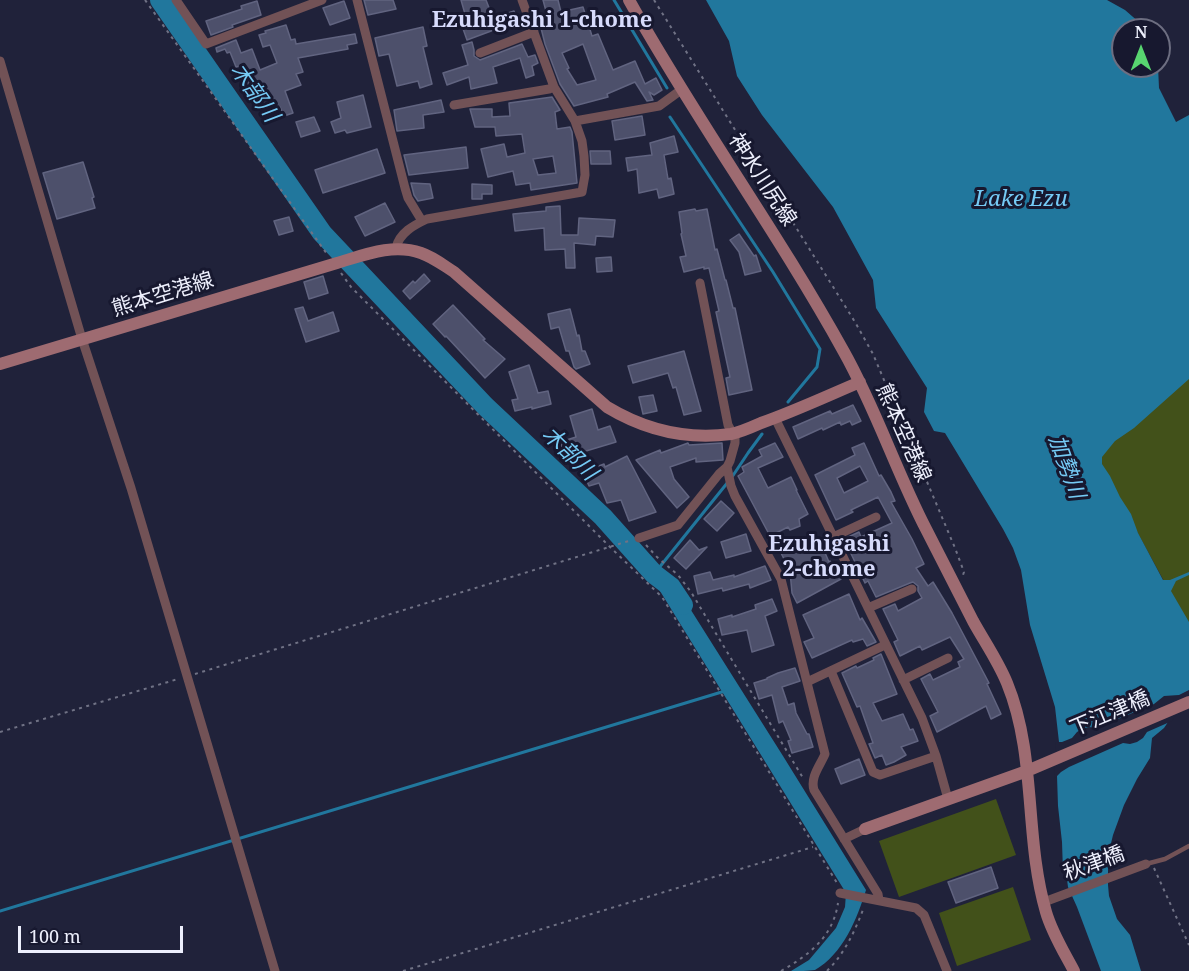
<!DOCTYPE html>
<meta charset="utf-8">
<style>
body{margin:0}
#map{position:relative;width:1189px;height:971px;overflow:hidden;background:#20223a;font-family:"Noto Serif",serif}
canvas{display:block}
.north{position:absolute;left:1111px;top:18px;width:60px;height:60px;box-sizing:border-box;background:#17182f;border:2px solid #6d6e81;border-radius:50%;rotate:0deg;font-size:16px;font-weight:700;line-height:24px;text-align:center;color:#edeffc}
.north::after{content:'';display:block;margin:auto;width:21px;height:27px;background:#58d570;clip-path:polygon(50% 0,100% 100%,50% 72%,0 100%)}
.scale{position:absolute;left:18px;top:926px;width:165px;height:27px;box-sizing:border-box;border:3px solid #edeffc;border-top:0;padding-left:8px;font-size:18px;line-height:21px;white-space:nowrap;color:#edeffc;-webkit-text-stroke:4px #17182f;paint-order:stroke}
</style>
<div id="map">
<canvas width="1189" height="971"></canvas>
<div class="north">N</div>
<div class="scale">100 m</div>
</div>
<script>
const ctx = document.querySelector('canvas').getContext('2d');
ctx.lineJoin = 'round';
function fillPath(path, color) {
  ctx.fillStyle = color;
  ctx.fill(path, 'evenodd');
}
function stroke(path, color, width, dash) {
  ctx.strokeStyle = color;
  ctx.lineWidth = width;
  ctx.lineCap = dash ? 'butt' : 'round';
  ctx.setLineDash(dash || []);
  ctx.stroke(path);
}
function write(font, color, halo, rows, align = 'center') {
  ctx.font = font + ' "Noto Serif","Noto Sans JP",serif';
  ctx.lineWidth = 6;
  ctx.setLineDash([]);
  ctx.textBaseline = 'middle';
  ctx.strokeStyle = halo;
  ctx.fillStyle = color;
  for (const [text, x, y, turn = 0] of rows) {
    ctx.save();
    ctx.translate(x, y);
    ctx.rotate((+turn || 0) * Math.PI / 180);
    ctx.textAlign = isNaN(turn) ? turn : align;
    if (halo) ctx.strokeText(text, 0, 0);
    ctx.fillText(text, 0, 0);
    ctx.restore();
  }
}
const green = new Path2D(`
 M1189 368V627L1099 462 1101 451Z
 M996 799 1016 855 899 897 879 841Z
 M1013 887 1031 940 957 966 939 913Z`);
const water = new Path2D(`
 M706 0H1107L1125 10 1148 30H1123V66H1158L1159 88 1176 122 1189 115V379L1134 428 1115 441 1102 457V464L1110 476 1120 497 1131 514 1138 533 1163 580H1170L1189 572V575L1176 581 1171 591 1189 622V691L1164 728 1152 738 1150 758 1137 779 1124 805 1113 835 1108 856V885L1109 896 1117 919 1130 935 1141 971H1101L1077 907 1068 887 1066 872H1063L1062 842 1058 806 1057 776 1059 742 1055 707 1030 625 1021 570 1013 548 1003 529 945 433 934 431 924 412 927 388 876 308 873 280 833 207 762 115 737 76 729 41Z
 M672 580 783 756 866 890C857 919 843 954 815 970 809 971 798 971 791 971L809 960 836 928 845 907 846 893 660 591Z`);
const pier = new Path2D(`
 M1189 690V696L1172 721 1147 732 1143 738 1137 742 1130 744 1123 743 1069 767 1061 772 1054 779 1056 742H1062L1072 738 1077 732 1082 729 1089 727 1096 728 1154 704 1164 696 1179 695Z`);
const stream = new Path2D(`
 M614 0 667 88
 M670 117 773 272 820 349 817 367 788 402
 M732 477 748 453 762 434
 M654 574 728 482
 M0 911 725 691`);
const river = new Path2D(`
 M160 0 322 233 485 406 603 517 654 574 671 587 683 605`);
const building = new Path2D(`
 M364 0H393L396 9 368 15Z
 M461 0H486L493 18 514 11 518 21 467 40 461 23 467 21Z
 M543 0H558L561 12 583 7 592 36 598 34 613 70 635 61 645 84 656 78 662 90 654 95 649 92 653 100 647 101 635 82 607 94 608 97 574 106 560 84 545 44 540 24 549 22ZM583 44 596 80 577 85 567 69 569 68 562 53Z
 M257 1 261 15 232 25 233 27 211 35 206 21 242 9 241 6Z
 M344 1 350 18 330 25 323 8Z
 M286 25 291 40 295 39 296 44 355 34 357 43 347 45 348 49 298 58 303 72 296 74 301 85 285 91 293 113 284 116 280 107 266 112 262 99H263L257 82 249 86 241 67 240 66 236 67 230 52 227 53 225 49 217 52 216 48 236 40 241 53 252 49 260 70 277 63 270 45 263 47 259 35 266 33 265 31Z
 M423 27 427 46 423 47 432 84 420 88 418 81 397 86 389 54 379 56 375 38Z
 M472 42 474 50V56L480 60 522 44 528 57 535 55 538 63 532 66 534 75 526 78 520 58 493 67 497 83 471 89 469 77 447 85 443 73 468 65 462 45Z
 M363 95 371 127 347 133 345 130 335 133 331 122 341 118 337 102Z
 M552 97 560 110 555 112 557 129 570 127 572 132 577 183 531 190 530 183 516 185 513 171 488 177 481 149 504 144 507 157 525 153 522 134 496 136 495 127H475L470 109H492V117L510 116 509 103ZM553 156 556 173 538 175 533 159Z
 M441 100 444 112 423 115 424 128 397 131 394 110Z
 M642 116 645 135 615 140 612 121Z
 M314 117 320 131 301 137 296 122Z
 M674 136 678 152 664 155 668 179 671 178 674 194 659 198 657 189 639 193 637 169 628 171 626 158 652 155 650 143Z
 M466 147 468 168 409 175 404 155Z
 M377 149 385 173 323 193 315 170Z
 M590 151H610L611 164H591Z
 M83 162 94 197 92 198 95 208 57 219 43 173Z
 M411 183 430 184 433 198 418 201 414 195Z
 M472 184 492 185V194H482V199H472Z
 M385 203 395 222 365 236 355 217Z
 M560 206 561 235H578L579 218 615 220 613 237 596 236 595 245 574 243 575 268H566L565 249 545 250 544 228 515 231 513 214 546 211V207Z
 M695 209 696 211 707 209 715 250 717 249 725 280H726L733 308H735L752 390 729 395 726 378 730 377 716 312 719 311 709 268 704 269V267L684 272 680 257 686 256 681 234 682 233 679 212Z
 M289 217 293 231 279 235 274 221Z
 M739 234 754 256 756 255 761 271 745 275 739 252 730 240Z
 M611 257 612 271 597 272 596 258Z
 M424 274 430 281 410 299 403 291 413 281 415 283Z
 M323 276 328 293 309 299 304 282Z
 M453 305 485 339 483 340 505 359 485 378 446 336 445 337 433 324Z
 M303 307 308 321 333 312 339 331 306 342 295 309Z
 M570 309 577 336 579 335 582 351H585L590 364 576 369 574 367 569 351H566L559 327 551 329 548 314Z
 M684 351 701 411 684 415 676 387 673 388 668 373 633 383 628 366Z
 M529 365 538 393 548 391 551 404 532 409V407L515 411 512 400 518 399 509 372Z
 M653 395 657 411 643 414 639 397Z
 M853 405 861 421 852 425 850 421 841 425 840 422 823 430 822 428 798 439 793 427 830 411 832 414Z
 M592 409 598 430 610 426 616 442 566 457 560 442 576 437 570 416Z
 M688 443 689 445 722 443 723 460 696 462V458L670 467 674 479 689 497 677 508 636 460 660 450 661 453Z
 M775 443 783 457 758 468 768 488 791 477 797 490H796L808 514 799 519 800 526 790 530 788 527 770 536 738 476 744 472 742 467 762 456 759 450Z
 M864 443 879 476 881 475 891 492 895 501 891 502 912 539 924 564 916 568 928 586 933 582 952 613 989 683 987 684 1001 714 991 719 986 706 937 732 930 716 938 712 921 679 930 674 933 680 960 667 958 662 964 659 950 637 922 650 920 646 900 656 894 642 898 640 883 609 895 604 898 611 922 598 918 591V586L913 582 910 583 876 597 868 581 865 583 844 539 859 532 861 537 892 523 878 497 851 510 853 512 836 520 815 475 855 455 852 448ZM860 466 868 481 844 493 837 478Z
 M627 456 656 512 629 521 621 500 607 503 599 483 589 486 583 472 604 464 605 467Z
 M721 501 734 513 717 531 704 519Z
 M746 534 751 551 726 558 721 542Z
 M819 539 829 562 830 561 841 579 797 603 792 593 790 571 781 553 797 545 798 548Z
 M690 540 699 550 707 547 686 569 674 558Z
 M765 566 771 580 750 588 749 584 723 591 722 588 698 594 694 576 710 572 713 580 734 575V577Z
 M849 594 860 620 862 618 876 642 867 646 863 639 853 642 852 640 812 658 804 642 814 638 803 615Z
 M772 599 777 611 765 616 774 645 752 652 747 630 722 635 718 619 732 615V617L756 609 755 605Z
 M881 654 897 694 873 703 882 721 903 714 910 730 913 729 918 741 901 747 906 755 894 762 886 765 882 755 875 758 869 744 873 743 860 706 857 707 842 673 856 666 857 668 874 660 873 658Z
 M795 668 800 681 782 687 788 705 794 703 796 713 807 734H809L813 747 792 753 788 741 791 740 783 721 779 723 772 695 759 699 754 683 767 679V678L778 673Z
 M859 759 865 775 841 784 835 769Z
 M991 867 998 888 956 903 948 882Z`);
const path = new Path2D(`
 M145 0 327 254
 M654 0 855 322 873 354 955 548 964 572 963 575
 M341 273 351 287 364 300 610 547 662 597 837 883
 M646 545 657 557 678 575 691 592 803 778
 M195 674 632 540
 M0 732 178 679
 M1154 868 1189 945
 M403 971 813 847
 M781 971C809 955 833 937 838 903
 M827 971C845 953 855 931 864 907`);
const lane = new Path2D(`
 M1146 864 1165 859 1189 846`);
const street = new Path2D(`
 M176 0 206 44 322 0
 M357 0 405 188 408 198 422 221
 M480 53 534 32
 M0 61 82 339 131 488 275 971
 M454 105 549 89 554 87
 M575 121 659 106 681 90
 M396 248C399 233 414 225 427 219L582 192 585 175 584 156 582 141 575 121 554 87 522 0
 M775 418 922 718 936 756 948 799
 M727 467 731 486 735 496 781 579 825 754C820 766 810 777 814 790L878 894 879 900
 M833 537 876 517
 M639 538 678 525 719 474 727 467 730 461 735 443V438L728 425 700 283
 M868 608 912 589
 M831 671 873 772 880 775 936 756
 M903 680 948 658
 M807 682 885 645
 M844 839 865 829
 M840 893 916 908 924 915 947 971
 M1044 902 1146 864`);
const secondary = new Path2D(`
 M629 0C696 120 777 231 844 352 876 409 896 471 926 529 942 560 957 590 973 621 984 641 998 661 1007 683 1037 756 1024 837 1046 912 1052 933 1064 952 1074 971
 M0 364 337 263C364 255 393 243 421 253 433 257 443 265 454 272L607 407C645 430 686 440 731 434 741 432 752 427 761 423 795 411 827 396 860 382
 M865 829 1027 771 1189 702`);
const streetNames = [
 ["神水川尻線",762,180,57],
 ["熊本空港線",163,295,-17],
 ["熊本空港線",903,433,66],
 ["下江津橋",1110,714,-23],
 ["秋津橋",1094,864,-20]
];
const neighbourhoodNames = [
 ["Ezuhigashi 1-chome",542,21],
 ["Ezuhigashi",829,545],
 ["2-chome",829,570]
];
const waterNames = [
 ["木部川",254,93,55],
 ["Lake Ezu",1021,200],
 ["木部川",569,454,44],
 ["加勢川",1066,467,70]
];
fillPath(green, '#42511a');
fillPath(water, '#21779d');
fillPath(pier, '#20223a');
stroke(stream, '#21779d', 3);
stroke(river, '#21779d', 20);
fillPath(building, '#4d506b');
stroke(building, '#616480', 1.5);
stroke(path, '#707285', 2, [3, 4.5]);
stroke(lane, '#725256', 4.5);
stroke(street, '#725256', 9);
stroke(secondary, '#9e6b71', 12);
write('21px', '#edeffc', '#17182f', streetNames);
write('bold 22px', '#d7dbfc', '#17182f', neighbourhoodNames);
write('italic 22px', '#75caf5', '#17182f', waterNames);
</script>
